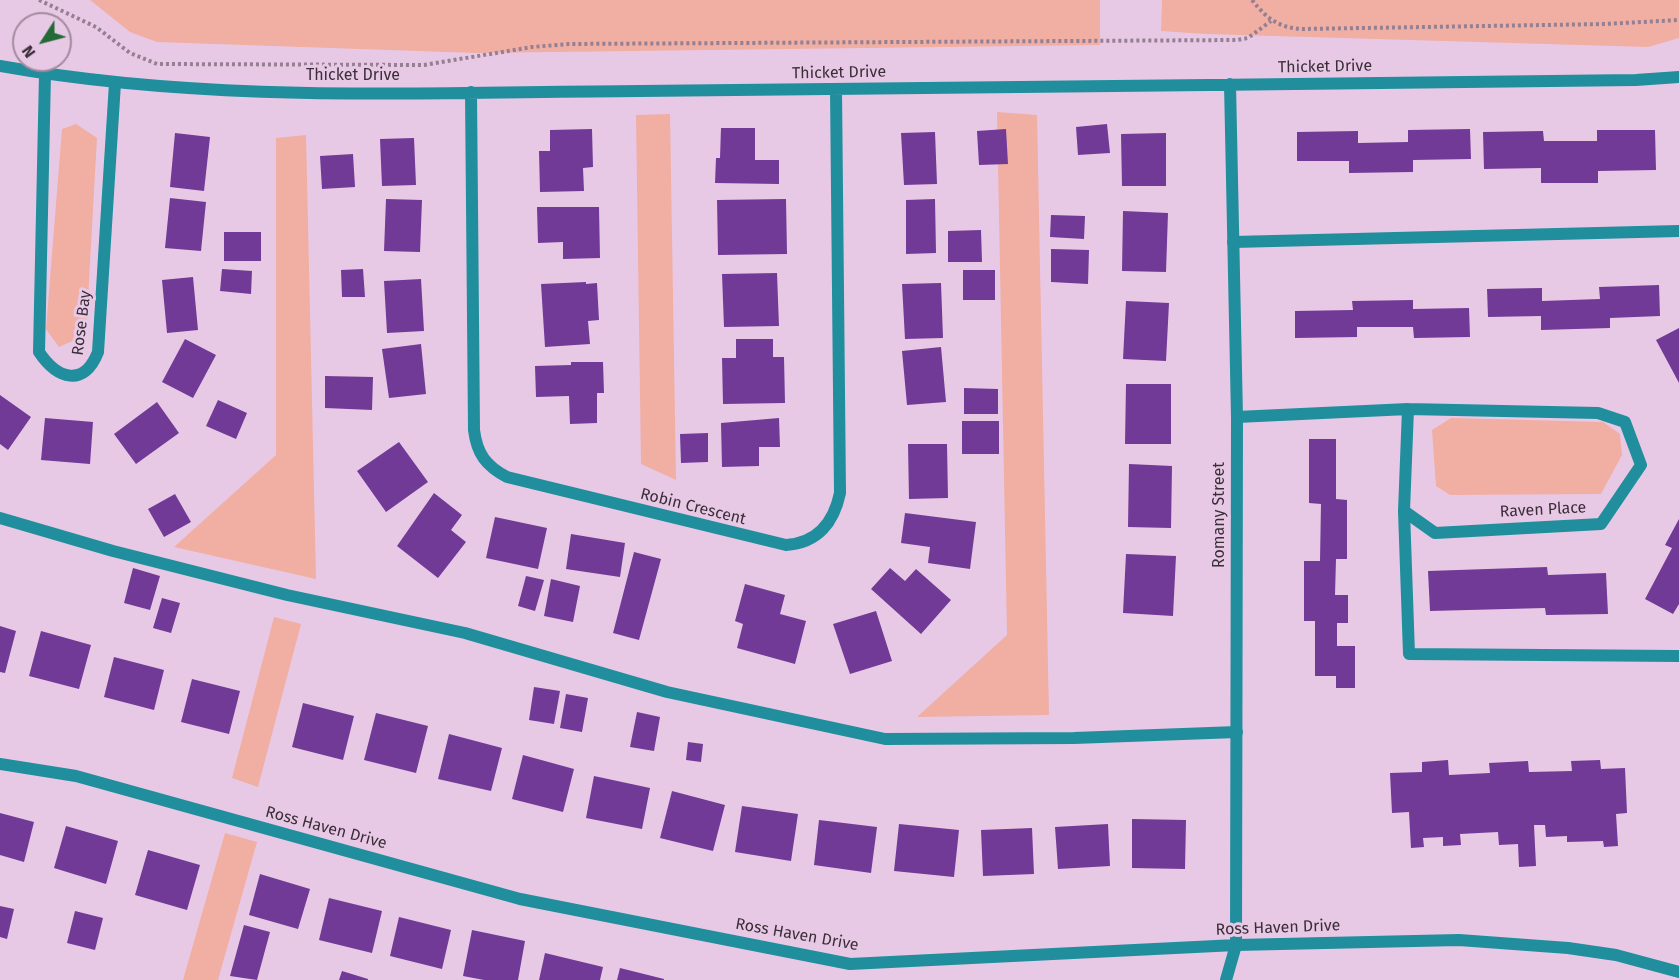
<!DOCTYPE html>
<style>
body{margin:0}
#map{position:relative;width:1679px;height:980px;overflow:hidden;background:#e8c9e5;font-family:"Fira Sans",sans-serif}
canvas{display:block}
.north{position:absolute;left:12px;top:12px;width:60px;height:60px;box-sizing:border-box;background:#e8c9e5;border:2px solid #a28ba0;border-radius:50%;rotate:234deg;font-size:16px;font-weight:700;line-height:24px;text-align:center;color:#3a2e39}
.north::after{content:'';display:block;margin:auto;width:21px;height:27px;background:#236a36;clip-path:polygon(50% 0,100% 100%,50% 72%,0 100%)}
</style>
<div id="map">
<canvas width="1679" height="980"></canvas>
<div class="north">N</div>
</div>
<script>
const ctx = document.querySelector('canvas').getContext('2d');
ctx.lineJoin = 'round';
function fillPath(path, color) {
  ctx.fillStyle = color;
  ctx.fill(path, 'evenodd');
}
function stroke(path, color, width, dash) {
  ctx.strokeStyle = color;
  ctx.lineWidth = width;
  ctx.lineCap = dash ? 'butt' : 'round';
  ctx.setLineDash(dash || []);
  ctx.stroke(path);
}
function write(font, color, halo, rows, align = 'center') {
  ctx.font = font + ' "Fira Sans",sans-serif';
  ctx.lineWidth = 6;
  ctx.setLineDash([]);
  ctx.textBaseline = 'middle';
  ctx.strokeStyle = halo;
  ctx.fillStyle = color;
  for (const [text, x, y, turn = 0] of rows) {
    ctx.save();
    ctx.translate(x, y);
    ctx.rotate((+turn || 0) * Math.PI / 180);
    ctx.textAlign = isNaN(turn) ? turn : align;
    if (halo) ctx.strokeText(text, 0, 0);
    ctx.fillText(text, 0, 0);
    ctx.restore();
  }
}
const green = new Path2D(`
 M90 0H1100V45L476 53 157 42 130 32Z
 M1162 0H1679V38L1648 47 1205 34 1161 31Z
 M997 112 1037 115 1049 715 917 717 1007 635Z
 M670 114 676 480 641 464 636 115Z
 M76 124 97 138 86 335 59 347 46 329 62 129Z
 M306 135 316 579 174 547 276 455V138Z
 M1451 418 1603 422 1620 434 1622 455 1601 494 1450 495 1436 486 1432 430Z
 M274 617 301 624 258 787 232 778Z
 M225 833 257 842 218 980H183Z`);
const building = new Path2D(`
 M1107 124 1110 153 1078 155 1076 127Z
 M721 128H755V160H779V184L715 183 716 158H720Z
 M592 129 593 167 583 168 584 191 540 192 539 151H550V130Z
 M1006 129 1008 164 979 165 977 131Z
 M1470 129 1471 159 1413 160V172L1349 173V161H1297V132L1358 131V143L1408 142V130Z
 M1597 130H1655L1656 170 1598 171V183H1541V168L1484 169 1483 132 1543 131 1544 141H1597Z
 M935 132 937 184 904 185 901 133Z
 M175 133 210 137 204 191 170 187Z
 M1166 133V186H1122L1121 134Z
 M414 138 416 185 382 186 380 139Z
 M353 154 355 187 322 189 320 156Z
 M170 198 206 202 201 251 165 248Z
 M386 199 422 200 420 252 384 251Z
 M786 199 787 254 718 255 717 200Z
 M935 199 936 253 906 254V200Z
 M537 207H599L600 258 563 259V242L538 243Z
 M1123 211 1168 213 1166 272 1122 271Z
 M1051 215 1085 216 1084 239 1050 237Z
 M981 230 982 262H948V231Z
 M224 232H261V261H224Z
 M1051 249 1089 250 1088 284 1051 282Z
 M222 269 252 271 251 294 220 291Z
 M363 269 365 297H342L341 270Z
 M963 270H995V300H963Z
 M777 273 779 326 724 327 722 274Z
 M193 277 198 330 167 333 162 280Z
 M421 279 424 331 387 333 384 281Z
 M586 282V284L597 283 599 320 588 321 590 344 545 347 541 284Z
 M941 283 943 338 905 339 902 284Z
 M1659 285 1660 316 1610 318V328L1541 330V316L1488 317 1487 289 1542 288V301L1600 299 1599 287Z
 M1413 300V309L1469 308 1470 337 1414 338 1413 327H1357V337L1295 338V311L1353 310 1352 301Z
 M1126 301 1169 303 1166 361 1123 359Z
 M1679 328V383L1656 340Z
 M185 339 216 355 193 398 162 382Z
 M736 339H773V357H784L785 403 723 404 722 358H736Z
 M421 344 426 394 389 398 382 349Z
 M941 347 946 402 907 405 902 351Z
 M571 362H603L604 393H597V423L570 424 569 396 536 397 535 366 571 365Z
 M325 376 373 377 372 410 325 408Z
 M1126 384H1171V444H1125Z
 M964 388 998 389V414H964Z
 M0 395 31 417 8 450 0 444Z
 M218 400 247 413 236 439 206 426Z
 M157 402 179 433 136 464 114 434Z
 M45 418 93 422 90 464 41 460Z
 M779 418 780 447H759V466L722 467 721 423Z
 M962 421H999V454H962Z
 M708 433V462L681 463 680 434Z
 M1309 439H1336V499L1347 500V559H1336L1335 595H1348V623H1337V646H1355V688H1336V676H1315V621H1304V561H1320L1321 504 1309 503Z
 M399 442 428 482 386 512 357 471Z
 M908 444H947L948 498 909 499Z
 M1129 464 1172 466 1171 528 1128 527Z
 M434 493 462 515 451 530 466 542 438 578 397 546Z
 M175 494 191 522 164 537 148 509Z
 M905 513 976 522 970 569 928 563 930 547 901 543Z
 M495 517 547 528 538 569 486 558Z
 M1679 519V604L1673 614 1645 599 1672 548 1665 545Z
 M571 534 625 543 620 577 566 569Z
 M634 552 661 559 639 640 613 633Z
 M1126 554 1176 556 1173 616 1123 613Z
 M1547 567 1548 575 1606 573 1608 614 1546 615 1545 608 1430 611 1428 571Z
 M133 568 160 576 150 610 124 603Z
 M890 568 905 581 916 569 951 600 921 634 871 589Z
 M526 576 544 580 535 611 518 606Z
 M551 579 580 586 573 622 544 616Z
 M745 584 785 595 780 614 806 621 795 664 737 648 743 624 735 621Z
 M162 598 180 603 171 633 153 628Z
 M876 611 892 661 850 674 833 624Z
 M0 626 16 631 5 673 0 672Z
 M41 631 91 645 79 689 29 676Z
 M114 657 164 670 154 710 104 697Z
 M192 679 240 691 229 734 181 722Z
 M534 687 560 691 554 724 529 720Z
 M566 694 588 698 582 732 560 728Z
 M303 703 354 716 343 760 292 747Z
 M637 712 660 717 654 751 630 747Z
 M376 713 428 726 416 773 364 760Z
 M449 734 502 748 491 791 438 779Z
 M688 742 703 744 701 762 686 760Z
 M523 755 574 769 563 812 512 799Z
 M1448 760 1449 775 1490 773 1489 763 1528 761 1529 772 1572 771 1571 761 1600 760 1601 769 1625 768 1627 813 1616 814 1618 846 1604 847 1603 841 1567 842V836L1546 837 1545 825H1534L1536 866 1519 867 1518 844 1499 845 1498 832 1460 834 1461 845 1443 846V837L1423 838 1424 847 1411 848 1409 812 1392 813 1390 773 1422 772V762Z
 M594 776 650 788 642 829 586 818Z
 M672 791 725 805 713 851 660 838Z
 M742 806 798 814 791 861 735 852Z
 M0 813 34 822 24 862 0 855Z
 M1132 819 1186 820 1185 869 1132 868Z
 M819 820 877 827 871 873 814 865Z
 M899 824 959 830 954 877 894 871Z
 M1108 824 1110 866 1058 869 1055 827Z
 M66 826 118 841 106 884 54 868Z
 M1032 828 1034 874 983 876 981 830Z
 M148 850 200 865 187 910 135 895Z
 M260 874 310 889 298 929 249 915Z
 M329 898 382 911 372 953 319 940Z
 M0 906 14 909 7 939 0 937Z
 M75 911 103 918 95 950 67 943Z
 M399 917 451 930 442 969 390 956Z
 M244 925 270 932 257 980 230 976Z
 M472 930 525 941 518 980H484L463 976Z
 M545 953 603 967 600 980H539Z
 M620 968 664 979V980H617Z
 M342 971 368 979V980H339Z`);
const path = new Path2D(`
 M39 0 96 27 130 53 157 64 424 65 532 47 568 44 1237 40 1248 38 1271 21
 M1252 0C1267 19 1279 28 1303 29L1605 24 1679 20`);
const lane = new Path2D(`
 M1233 242 1679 231
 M1404 511 1409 654 1679 656
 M0 518 113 551 287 595 465 633 667 692 885 739 1074 738 1237 732
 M1226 980 1236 945`);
const street = new Path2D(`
 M0 66C211 104 427 92 640 91 972 89 1304 83 1636 80L1679 77
 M45 74 39 352C57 379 84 388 98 352L115 83
 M1230 84 1237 417 1236 945
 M471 92 474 430C477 454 486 466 507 477L786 545C818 543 834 522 840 493L836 89
 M1237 417 1408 409 1598 413 1625 422 1641 465 1601 524 1435 533 1404 511 1408 409
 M0 764 76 776 520 899 850 964 1236 945 1459 940 1568 948 1616 955 1679 972`);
const streetNames = [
 ["Thicket Drive",1325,67,-1],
 ["Thicket Drive",839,73,-1],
 ["Thicket Drive",353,76],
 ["Rose Bay",82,323,-83],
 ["Robin Crescent",693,507,14],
 ["Raven Place",1543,510,-3],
 ["Romany Street",1220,515,-90],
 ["Ross Haven Drive",326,828,15],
 ["Ross Haven Drive",1278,928,-2],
 ["Ross Haven Drive",797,935,10]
];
fillPath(green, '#f1aea3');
fillPath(building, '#703a96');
stroke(path, '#958093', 4, [3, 3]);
stroke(lane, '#218e9d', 12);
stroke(street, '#218e9d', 12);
write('16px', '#3a2e39', '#e8c9e5', streetNames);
</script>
